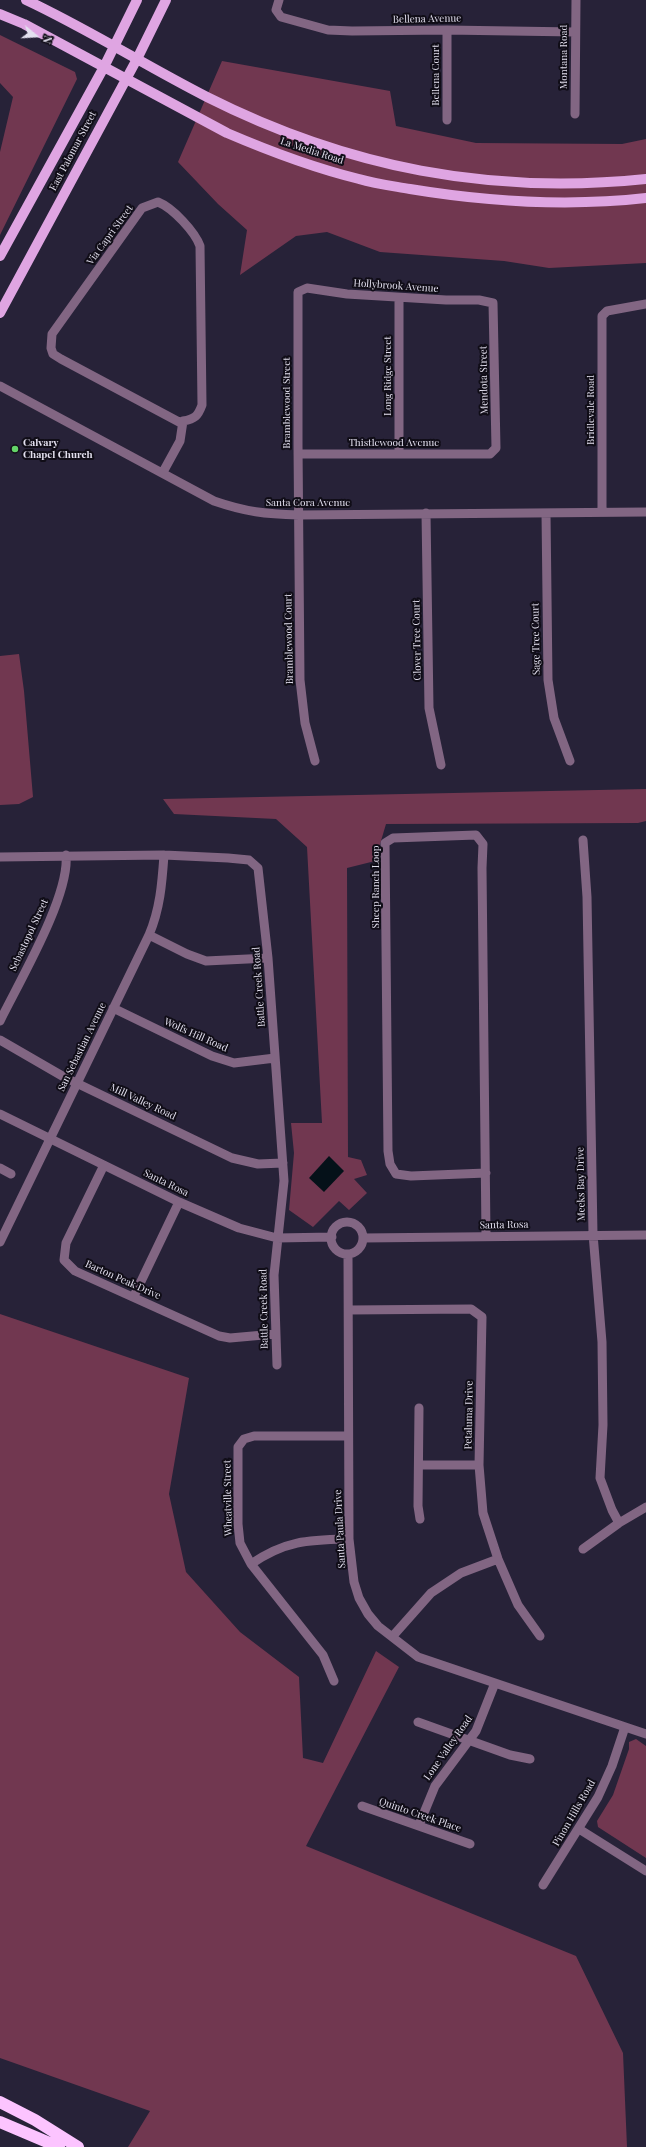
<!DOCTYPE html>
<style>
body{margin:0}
#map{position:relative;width:646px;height:2147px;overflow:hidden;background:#272238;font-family:"Playfair Display",serif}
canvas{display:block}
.north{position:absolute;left:16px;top:16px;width:40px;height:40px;-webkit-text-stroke:3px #100d17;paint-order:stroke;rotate:108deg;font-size:11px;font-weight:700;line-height:16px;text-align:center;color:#e3e0ef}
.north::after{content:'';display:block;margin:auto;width:14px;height:18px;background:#e3e0ef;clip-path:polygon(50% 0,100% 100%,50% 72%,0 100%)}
</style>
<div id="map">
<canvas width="646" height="2147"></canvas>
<div class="north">N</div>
</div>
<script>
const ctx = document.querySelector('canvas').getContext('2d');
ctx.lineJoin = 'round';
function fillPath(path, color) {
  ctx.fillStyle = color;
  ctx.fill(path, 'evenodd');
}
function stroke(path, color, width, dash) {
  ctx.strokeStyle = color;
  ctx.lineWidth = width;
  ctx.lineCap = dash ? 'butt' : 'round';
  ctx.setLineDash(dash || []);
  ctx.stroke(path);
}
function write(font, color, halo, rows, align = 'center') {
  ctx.font = font + ' "Playfair Display",serif';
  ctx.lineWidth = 4;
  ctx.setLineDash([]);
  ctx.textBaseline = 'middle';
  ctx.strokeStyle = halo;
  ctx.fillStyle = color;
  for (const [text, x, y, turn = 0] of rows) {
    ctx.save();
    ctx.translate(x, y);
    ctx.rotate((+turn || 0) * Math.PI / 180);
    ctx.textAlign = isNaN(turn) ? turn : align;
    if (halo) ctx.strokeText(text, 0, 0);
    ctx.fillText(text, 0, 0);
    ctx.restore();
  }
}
const green = new Path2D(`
 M0 35 75 72 77 79 0 235V152L13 97 0 83Z
 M222 61 390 91 396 126 476 143 622 144 646 139V263L549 268 504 261 380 252 327 232 296 236 240 275 247 230 218 204 178 162Z
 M19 654 24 691 33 797 19 804 0 805V656Z
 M646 789V821L638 823 386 824 375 861 347 868 348 1157 361 1160 367 1175 354 1179 367 1193 349 1210 339 1201 313 1227 289 1210 294 1153 291 1123H322L307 847 276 819 174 814 163 799Z
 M0 1314 189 1378 169 1494 186 1572 240 1632 299 1677 303 1758 323 1763 376 1651 399 1667 306 1846 576 1956 623 2053 627 2147H128L150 2111 0 2058Z
 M636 1739 646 1746V1858L598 1827 597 1821 613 1795 629 1749V1742Z`);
const water = new Path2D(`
 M329 1156 344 1171 324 1192 309 1178Z`);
const minor = new Path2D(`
 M279 0 276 10 281 17 328 30 352 31 447 30 575 32
 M447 30V120
 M575 114 576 0
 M0 386 214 501C246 512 265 514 299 515L646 512
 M399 453V298
 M298 454H490L496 448 493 303 479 300H446L347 294 307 288 298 292V445L300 680 305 723 315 761
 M163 472 180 441 183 421 179 422 61 359 53 354 51 348 52 334 142 208 158 202C173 208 195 232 200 246L202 405C198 416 195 419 183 421
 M602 511V316L607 311 646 304
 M426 513 429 708 441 765
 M546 513 548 680 554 718 570 761
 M583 840 587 897 593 1234 602 1342 603 1425 600 1478 612 1510 619 1523
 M0 857 164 855 228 858 249 860 258 868 268 958 284 1181 274 1275 277 1365
 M149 935 187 954 206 961 268 958
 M113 1008 212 1056 234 1063 275 1058
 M0 1021C19 982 70 896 66 855
 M0 1040 64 1077 232 1158 258 1164 283 1163
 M0 1114 179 1202 239 1228 277 1238 332 1237
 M104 1165 66 1243 64 1260 75 1271 219 1336 230 1338 275 1334
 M0 1168 11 1174
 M331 1238a16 16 0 1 1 32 0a16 16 0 1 1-32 0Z
 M486 1236 482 868 483 844 476 835 393 838 385 843 388 1151 390 1164 396 1174 411 1176 486 1173
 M363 1238 646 1235
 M0 1242 149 935C160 909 162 884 164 855
 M348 1254 349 1539 354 1582 359 1598 368 1614 378 1626 418 1657 646 1734
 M134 1296 179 1202
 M349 1310 471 1309 482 1317 479 1465 483 1513 498 1559 518 1605 540 1636
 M419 1408 418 1506 420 1519
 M419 1465H479
 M583 1549 619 1523 646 1507
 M251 1564C286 1540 309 1540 349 1539
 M392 1637 431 1593 461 1573 498 1559
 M334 1681 323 1655 251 1564 240 1543 238 1524V1447L244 1439 254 1436H347
 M418 1722 510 1755 530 1759
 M362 1806 470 1844
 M419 1825 435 1786 476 1731 495 1683
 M579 1829 646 1871
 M543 1885 598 1797 612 1766 625 1727`);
const major = new Path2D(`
 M26 0C88 29 146 66 207 97 348 168 490 195 646 179
 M0 14 24 24 227 133C269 151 314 168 359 179 376 184 393 186 410 189 489 202 566 207 646 198
 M0 256 104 67 137 0
 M0 313 137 59 166 0`);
const highway = new Path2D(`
 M0 2102 35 2120 78 2147
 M0 2122 59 2147`);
const markers = [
 [15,449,4,"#64d468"]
];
const streetNames = [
 ["Bellena Avenue",427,19,-1],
 ["Montana Road",564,57,-90],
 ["Bellena Court",436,75,-90],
 ["East Palomar Street",73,151,-62],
 ["La Media Road",312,151,18],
 ["Via Capri Street",110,235,-54],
 ["Hollybrook Avenue",396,286,4],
 ["Long Ridge Street",388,376,-90],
 ["Mendota Street",484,380,-91],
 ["Bramblewood Street",287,403,-90],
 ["Bridlevale Road",591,410,-90],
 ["Thistlewood Avenue",394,443],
 ["Santa Cora Avenue",308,503],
 ["Bramblewood Court",289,639,-91],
 ["Sage Tree Court",536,639,-91],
 ["Clover Tree Court",417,640,-91],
 ["Sheep Ranch Loop",376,887,-90],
 ["Sebastopol Street",29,935,-65],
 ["Battle Creek Road",259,987,-94],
 ["Wolfs Hill Road",196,1035,24],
 ["San Sebastian Avenue",82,1047,-64],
 ["Mill Valley Road",143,1102,25],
 ["Santa Rosa",166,1183,26],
 ["Meeks Bay Drive",581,1184,-91],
 ["Santa Rosa",504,1225,-1],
 ["Barton Peak Drive",123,1280,24],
 ["Battle Creek Road",264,1309,-91],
 ["Petaluma Drive",469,1415,-89],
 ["Wheatville Street",228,1498,-91],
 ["Santa Paula Drive",340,1529,-93],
 ["Lone Valley Road",448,1748,-55],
 ["Pinon Hills Road",574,1813,-60],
 ["Quinto Creek Place",420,1815,19]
];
const poiNames = [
 ["Calvary",23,443],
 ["Chapel Church",23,455]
];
fillPath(green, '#713750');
fillPath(water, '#051119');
stroke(minor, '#826683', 9);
stroke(major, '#dfa5e2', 10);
stroke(highway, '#fcc4ff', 12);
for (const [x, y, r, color] of markers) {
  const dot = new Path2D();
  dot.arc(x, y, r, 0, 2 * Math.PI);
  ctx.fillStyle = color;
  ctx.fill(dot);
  stroke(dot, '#100d17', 1.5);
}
write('10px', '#e3e0ef', '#100d17', streetNames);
write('bold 10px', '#e3e0ef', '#100d17', poiNames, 'left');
</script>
